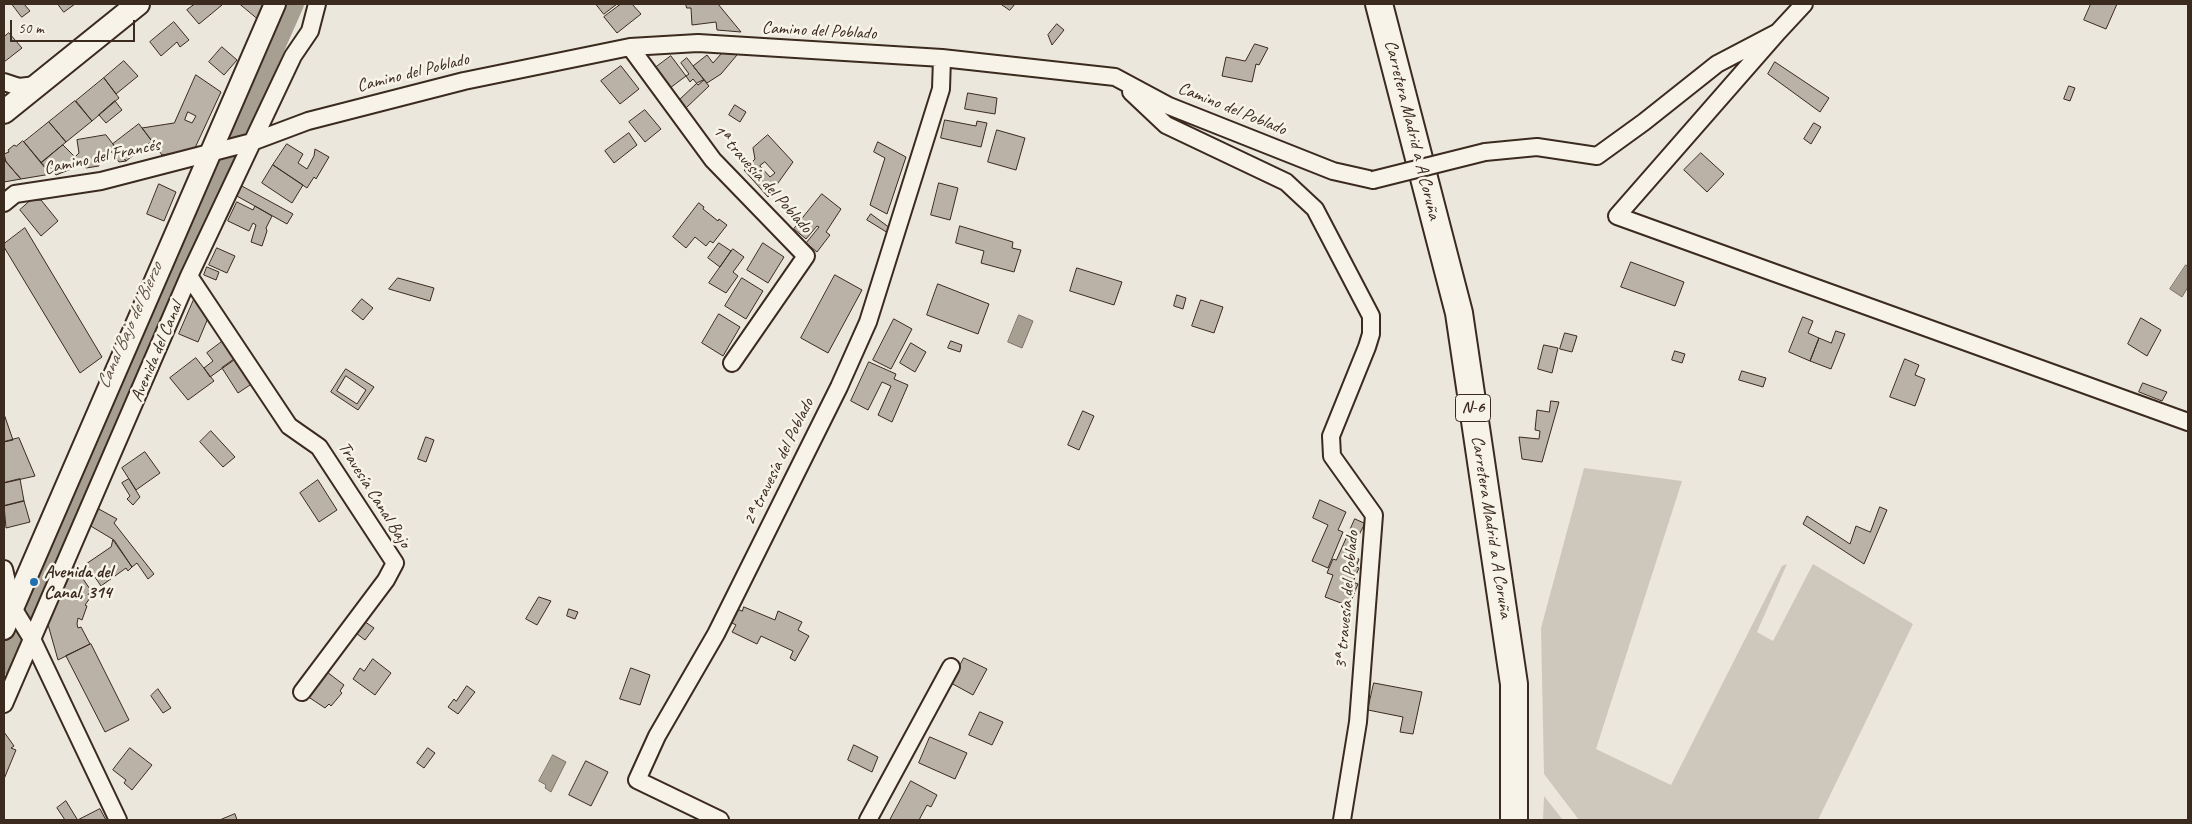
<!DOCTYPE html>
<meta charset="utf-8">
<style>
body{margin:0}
#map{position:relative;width:2192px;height:824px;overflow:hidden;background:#ece7dc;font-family:Caveat,sans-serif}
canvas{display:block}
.frame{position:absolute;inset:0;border:5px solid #3b2a1e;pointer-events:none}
.scale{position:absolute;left:10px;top:20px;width:125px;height:22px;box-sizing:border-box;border:2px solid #3b2a1e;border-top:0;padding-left:6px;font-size:15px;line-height:18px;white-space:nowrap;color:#3b2a1e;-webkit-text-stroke:4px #f7f3e8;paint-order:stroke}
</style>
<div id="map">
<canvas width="2192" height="824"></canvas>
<div class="frame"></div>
<div class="scale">50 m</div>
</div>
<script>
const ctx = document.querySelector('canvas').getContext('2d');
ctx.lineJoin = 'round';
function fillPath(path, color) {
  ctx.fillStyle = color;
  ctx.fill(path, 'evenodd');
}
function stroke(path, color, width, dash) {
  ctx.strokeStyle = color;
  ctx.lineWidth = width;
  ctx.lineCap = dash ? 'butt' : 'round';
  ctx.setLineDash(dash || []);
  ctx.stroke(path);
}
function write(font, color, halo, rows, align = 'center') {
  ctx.font = font + ' Caveat,sans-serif';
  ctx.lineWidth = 5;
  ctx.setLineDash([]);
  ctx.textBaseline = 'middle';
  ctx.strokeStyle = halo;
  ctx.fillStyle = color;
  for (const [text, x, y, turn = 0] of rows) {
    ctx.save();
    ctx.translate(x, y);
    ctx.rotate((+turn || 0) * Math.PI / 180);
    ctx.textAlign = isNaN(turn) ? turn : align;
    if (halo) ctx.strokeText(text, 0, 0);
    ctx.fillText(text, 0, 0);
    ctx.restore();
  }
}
const green = new Path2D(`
 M1584 468 1682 481 1596 749 1671 785 1782 566 1787 564 1757 632 1773 641 1813 564 1913 624 1818 820H1579L1544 774 1541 628Z
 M1544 796 1563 820H1543Z`);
const water = new Path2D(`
 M2186 265 2188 267V287L2182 297 2170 289Z
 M1019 315 1033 321 1022 348 1008 342Z
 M553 755 566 762 551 792 545 788 546 785 539 781Z`);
const canal = new Path2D(`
 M4 665 295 4`);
const building = new Path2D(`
 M12 4H24L30 11 22 17Z
 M58 4H75L64 12Z
 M195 4H221L222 5 199 24 187 10Z
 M240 4H264L257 18Z
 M596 4H617L604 14Z
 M621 4H632L641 14 617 33 604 17Z
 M686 4H718L741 32 717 30 716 22 692 25 691 8H687Z
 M1001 4H1015L1010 10Z
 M2091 4H2117L2106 29 2084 20Z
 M174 22 189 40 180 47 177 42 161 56 150 42Z
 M1057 24 1064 30 1052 45 1048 35Z
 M9 33 22 48 4 62V37Z
 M1255 44 1268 48 1259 65 1256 64 1252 82 1222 76 1226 57 1245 61Z
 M222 47 237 60 224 75 209 62Z
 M723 49H742L721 74 707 83 693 66 707 55 713 63 721 54Z
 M671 56 686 76 670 88 655 68Z
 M687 58 704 80 698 85 693 79 690 82 686 76 689 74 681 63Z
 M124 61 138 76 116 94 104 78Z
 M1775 62 1829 98 1820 112 1768 74Z
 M621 66 639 89 620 104 601 81Z
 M196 75 221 92 194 150 162 155 142 128 174 123ZM188 112 196 116 192 123 185 120Z
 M104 78 119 98 92 121 76 101Z
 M704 80 709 86 686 108 679 100 697 83Z
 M2069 86 2075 88 2070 101 2064 99Z
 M968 93 997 98 995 114 965 109Z
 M75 101 92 121 66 142 49 122Z
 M115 101 122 110 106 123 99 115Z
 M735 105 746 112 740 122 729 115Z
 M645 110 661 129 645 142 629 122Z
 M945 120 976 126 977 121 987 123 981 147 941 138Z
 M49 122 66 142 41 163 24 142Z
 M1814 123 1821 127 1811 144 1804 139Z
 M139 124 152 141 126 161 113 144Z
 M997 130 1025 138 1016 170 988 162Z
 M629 133 637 145 614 163 605 151Z
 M106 135 126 161 119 162 107 146 109 157 103 158V154L98 155 99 166 86 168 75 157 79 153 77 140Z
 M768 135 793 162 768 197 744 170 755 159 753 148ZM765 162 775 173 770 177 760 166Z
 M23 141 24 142 51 174 21 179 6 162 4 154 9 152 8 150 14 145 16 146Z
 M878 142 906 157 887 214 870 205 885 158 874 152Z
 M287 144 303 154 298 163 307 169 314 156 315 149 329 157 316 179 314 177 307 188 273 165Z
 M63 145 78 160 70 166 71 169 56 175 50 167 46 169 41 163Z
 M1701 153 1724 174 1707 192 1684 170Z
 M4 159 14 171 21 179 4 182Z
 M273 165 303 185 292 203 262 183Z
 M939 183 958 188 950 220 931 215Z
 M159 184 176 192 164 221 147 214Z
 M240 185 293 214 287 224 235 195Z
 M822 194 841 209 826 232 830 235 817 252 806 243 819 227 817 226 806 239 794 229Z
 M31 200H41L58 221 41 236 20 210Z
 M237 202 253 210 255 206 272 216 266 228 267 231 262 246 251 242 256 225 253 223 249 231 228 221Z
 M699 203 704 207 703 209 718 221 719 219 727 225 713 243 710 241 706 246 695 237 686 248 673 237Z
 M871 214 890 228 888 233 867 220Z
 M960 226 1013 242 1012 248 1021 250 1014 272 981 263 984 251 956 243Z
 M25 228 102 357 80 373 4 247V244Z
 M719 243 731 251 720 267 708 258Z
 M763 243 784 257 768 283 747 270Z
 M217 248 235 256 227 273 209 265Z
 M733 249 744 257 733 272 738 276 726 293 709 283Z
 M1631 262 1684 282 1675 306 1621 287Z
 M207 267 219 272 216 280 204 275Z
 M1077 268 1122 282 1114 305 1070 291Z
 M835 275 862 290 828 353 801 338Z
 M398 278 434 288 430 301 389 289Z
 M742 278 763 291 746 319 725 306Z
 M938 284 989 304 978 334 927 315Z
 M1177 295 1186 298 1183 309 1174 306Z
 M195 297 208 318 198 342 179 334Z
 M362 299 373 308 363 320 352 311Z
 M1201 300 1223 307 1214 333 1192 326Z
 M719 314 740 327 723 356 702 343Z
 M1803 317 1813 321 1808 333 1819 338 1810 361 1789 352Z
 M2141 318 2161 330 2147 356 2128 344Z
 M894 319 912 329 891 369 873 360Z
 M1836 331 1845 334 1831 369 1810 361 1819 338 1831 343Z
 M1565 333 1577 336 1572 352 1560 349Z
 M223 341 234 360 210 377 204 368 213 361 207 353Z
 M951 341 962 345 960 352 948 348Z
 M911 343 926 352 915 372 900 363Z
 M1544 345 1558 348 1552 373 1538 369Z
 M1675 351 1685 354 1682 363 1672 360Z
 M196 358 214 381 188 400 170 378Z
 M236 358 253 383 238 393 222 368Z
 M1905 359 1919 365 1915 375 1925 379 1915 406 1890 397Z
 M869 362 896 374 894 379 908 385 892 422 878 415 891 386 882 382 868 410 851 401Z
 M346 369 374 387 358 410 331 392ZM346 376 366 390 357 404 337 391Z
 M1742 371 1766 378 1763 387 1739 380Z
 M2143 383 2167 392 2162 401 2139 392Z
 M1551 401 1559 402 1542 462 1522 459 1519 437 1539 439 1540 431 1535 430 1537 410 1549 412Z
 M1083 411 1094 416 1079 450 1068 445Z
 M4 414 13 440 4 442Z
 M211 431 235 457 223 467 200 442Z
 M426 437 434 440 426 462 418 459Z
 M19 438 35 476 4 483V442Z
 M145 452 160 473 136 490 122 468Z
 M20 479 24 501 4 506V483Z
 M129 479 140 497 133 505 127 499 130 496 122 483Z
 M318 480 337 510 319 522 300 493Z
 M1320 500 1346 512 1338 530 1343 532 1328 568 1312 561 1328 525 1313 518Z
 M24 501 30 522 6 528 4 506Z
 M1880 507 1887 510 1864 564 1803 524 1807 516 1850 544 1856 526 1870 532Z
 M97 508 117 519 114 523 154 574 148 579 137 563 132 567 114 540 89 525Z
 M1355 519 1364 523V525L1349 555 1359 559 1356 567 1359 568 1353 582 1358 584 1349 606 1325 597 1333 575 1327 573 1333 559 1336 560Z
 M113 540 132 567 128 571 126 568 101 586 86 564 111 547Z
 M72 563 92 592 88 594 90 598 85 605 87 606 82 620 78 618 77 624 78 628 81 627 90 644 58 660 47 621Z
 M539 597 551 601 537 625 526 619Z
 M744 607 775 620 778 611 802 622 798 630 809 636 795 661 790 658 793 651 761 636 757 644 732 632 736 625 730 622 737 609 742 611Z
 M569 609 578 612 575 619 567 616Z
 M361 619 374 628 365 640 352 630Z
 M91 644 129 720 105 732 66 656Z
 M964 658 987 669 973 695 951 683Z
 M373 659 391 673 375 695 353 679 360 668 364 671Z
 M631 668 650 675 640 705 620 699Z
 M327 672 344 685 340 691 342 693 331 706 329 704 325 708 307 696Z
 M1374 683 1422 692 1413 734 1400 732 1403 717 1368 710Z
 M467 686 475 692 458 714 448 707 454 699 456 701Z
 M158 689 171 708 163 713 151 696Z
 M980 712 1003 722 992 745 969 735Z
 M4 732 14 746 11 748 16 750 4 779Z
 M930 737 967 753 955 779 919 763Z
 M854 745 878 757 872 772 848 760Z
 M130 748 152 765 132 790 124 783 126 780 113 770Z
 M428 748 435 753 424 768 417 763Z
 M586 761 608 772 591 806 569 795Z
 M911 781 937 795 931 807 927 805 919 820H890Z
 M66 801 77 819 75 820H65L57 808Z
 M100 809 106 820H78Z
 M235 814 237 820H220Z`);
const minor = new Path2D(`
 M1778 32 1617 216 2188 422
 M630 47 713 160 806 256 732 363
 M4 82 19 87 36 85
 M1131 92 1166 125 1286 182 1315 209 1371 316V334L1367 347 1331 436 1332 456 1374 515 1358 722 1342 820
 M1485 152 1537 147 1597 156 1644 122 1717 64 1778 32 1804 4
 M4 203 15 194 101 181 252 142 308 121 464 81 630 47 698 43 942 58 1115 77 1169 106 1333 171 1373 180
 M189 276 289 426 319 447 395 563 386 580 302 692
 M4 569 13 608 32 639 118 820
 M4 704 189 276 293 56 310 31 317 4
 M720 820 637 780 657 736 716 634 839 387 868 322 941 89 942 58
 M868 820 951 667`);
const tertiary = new Path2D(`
 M4 629 275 4`);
const secondary = new Path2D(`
 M4 112 138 4`);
const trunk = new Path2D(`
 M1379 4 1459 313 1514 684V820`);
const minorBridge = new Path2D(`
 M1373 180 1485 152`);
const markers = [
 [34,582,5,"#1f6fb2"]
];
const shields = [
 [1473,408,35]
];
const shieldNames = [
 ["N-6",1473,408]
];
const streetNames = [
 ["Camino del Poblado",819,31,3],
 ["Camino del Poblado",413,73,-14],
 ["Camino del Poblado",1232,109,22],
 ["Carretera Madrid a A Coruña",1412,130,76],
 ["Camino del Francés",102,157,-12],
 ["1ª travesía del Poblado",762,179,48],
 ["Avenida del Canal",157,352,-67],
 ["2ª travesía del Poblado",779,462,-64],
 ["Travesía Canal Bajo",374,495,58],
 ["Carretera Madrid a A Coruña",1491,527,81],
 ["3ª travesía del Poblado",1347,600,-85]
];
const poiNames = [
 ["Avenida del",44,572],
 ["Canal, 314",44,593]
];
const waterNames = [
 ["Canal Bajo del Bierzo",130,326,-66]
];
fillPath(green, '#cec8bc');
fillPath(water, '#a89f93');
stroke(water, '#7c7064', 1);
stroke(canal, '#a89f93', 18);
fillPath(building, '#bab2a7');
stroke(building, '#3b2a1e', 1);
stroke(minor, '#3b2a1e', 20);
stroke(tertiary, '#3b2a1e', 24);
stroke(secondary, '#3b2a1e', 26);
stroke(trunk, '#3b2a1e', 30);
stroke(minor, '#f7f3e8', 16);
stroke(tertiary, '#f7f3e8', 20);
stroke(secondary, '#f7f3e8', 22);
stroke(trunk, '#f7f3e8', 26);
stroke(minorBridge, '#3b2a1e', 20, []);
stroke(minorBridge, '#f7f3e8', 16);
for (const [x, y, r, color] of markers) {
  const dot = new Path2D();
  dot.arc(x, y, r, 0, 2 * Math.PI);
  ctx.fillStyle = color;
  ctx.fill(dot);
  stroke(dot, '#f7f3e8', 2);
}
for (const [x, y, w] of shields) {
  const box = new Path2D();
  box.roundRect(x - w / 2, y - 13.5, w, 27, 4);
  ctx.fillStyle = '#f7f3e8';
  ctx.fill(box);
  stroke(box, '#3b2a1e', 1);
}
write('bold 16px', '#3b2a1e', null, shieldNames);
write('18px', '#3b2a1e', '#f7f3e8', streetNames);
write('bold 18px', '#3b2a1e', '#f7f3e8', poiNames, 'left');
write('italic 19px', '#615347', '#f7f3e8', waterNames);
</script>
